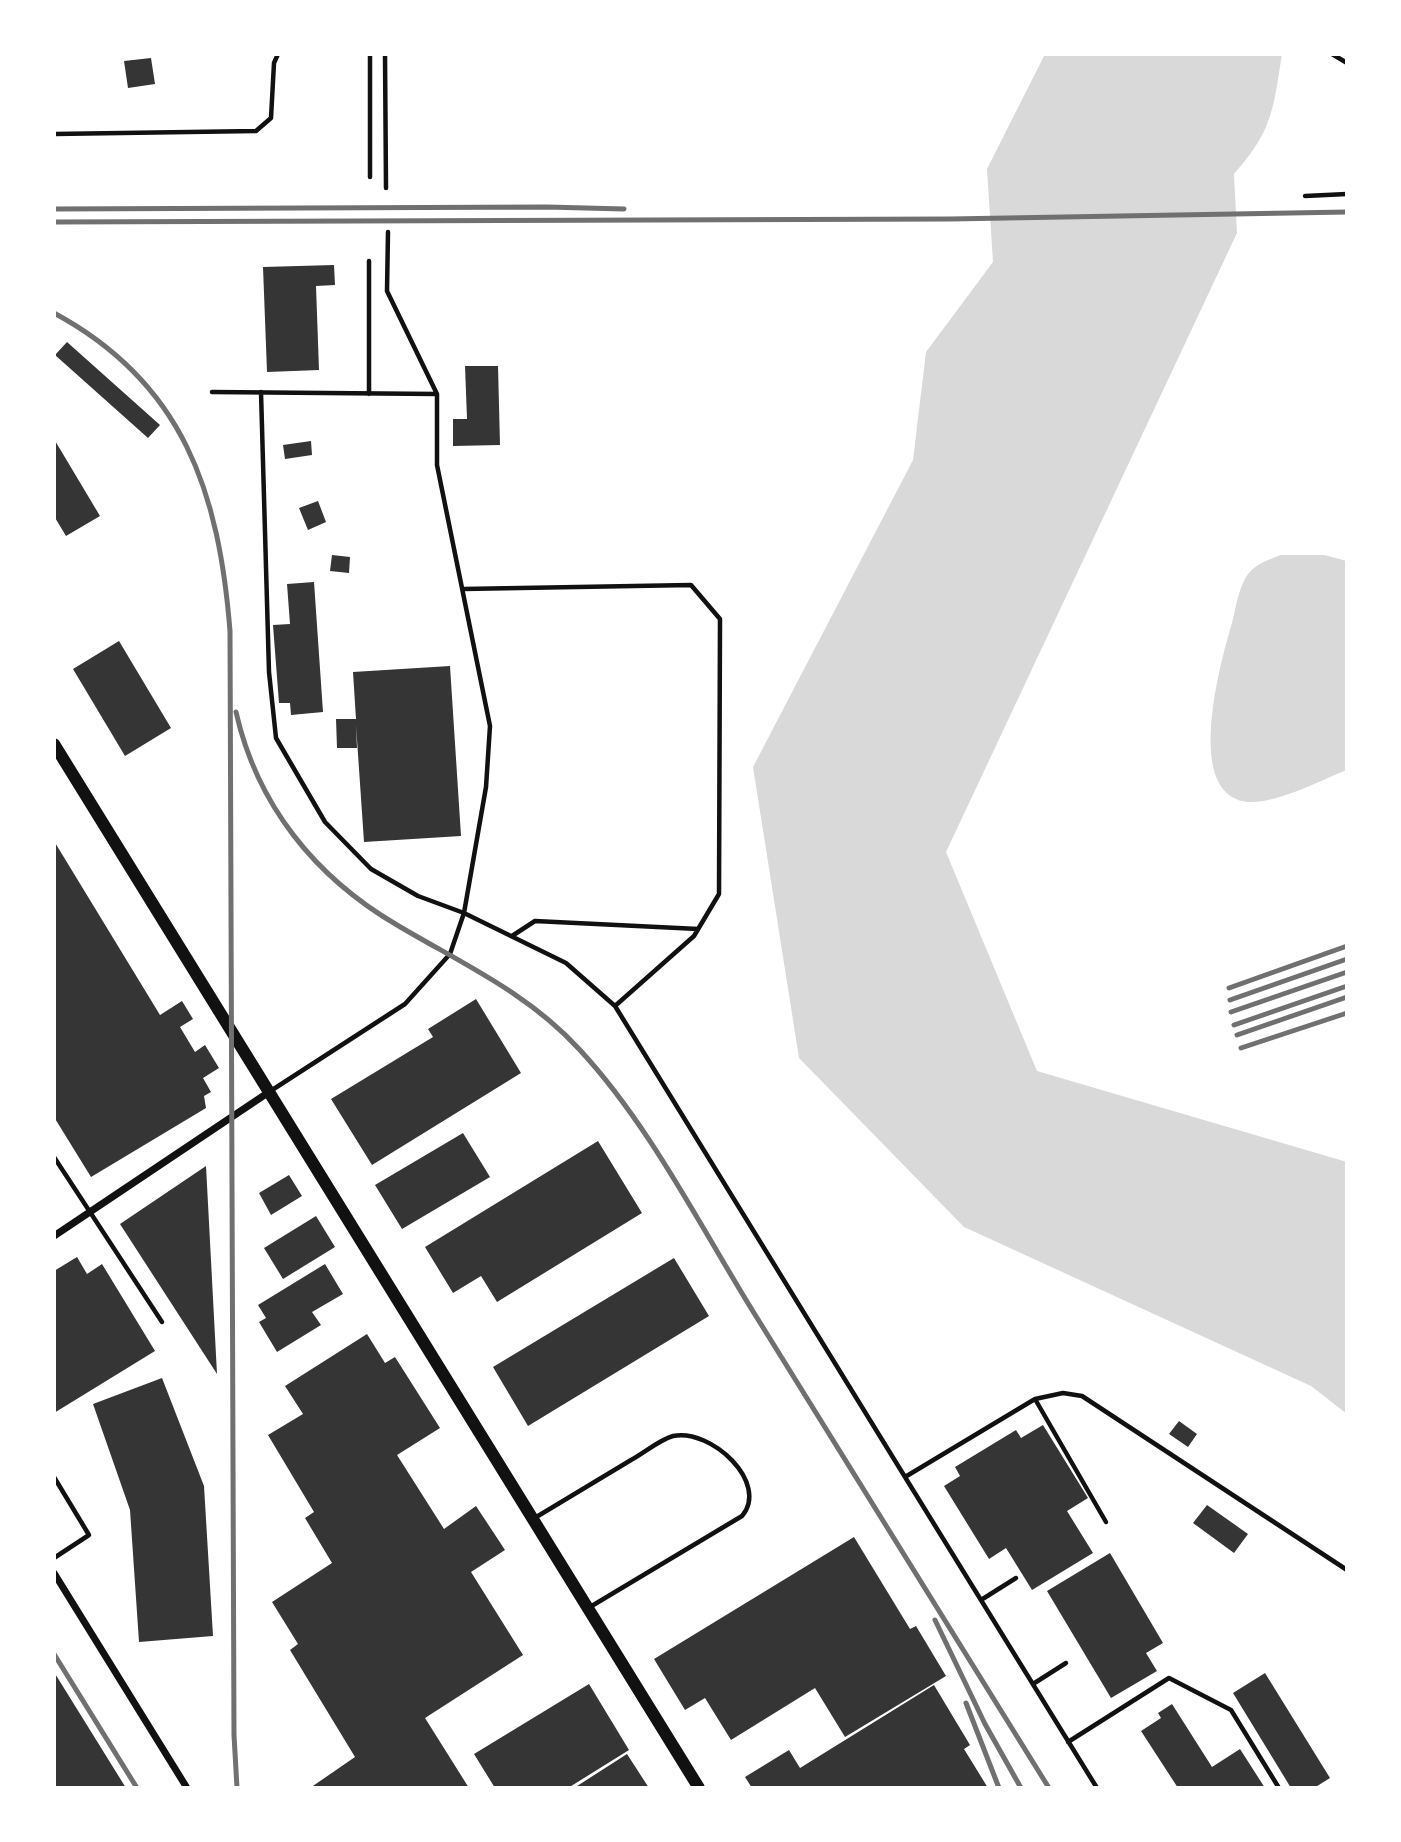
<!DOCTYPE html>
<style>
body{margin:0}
#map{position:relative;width:1401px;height:1842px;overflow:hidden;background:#fff;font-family:Ubuntu,sans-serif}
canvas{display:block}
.frame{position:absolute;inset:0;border:56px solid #fff;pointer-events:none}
</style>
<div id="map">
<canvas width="1401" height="1842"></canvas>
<div class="frame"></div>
</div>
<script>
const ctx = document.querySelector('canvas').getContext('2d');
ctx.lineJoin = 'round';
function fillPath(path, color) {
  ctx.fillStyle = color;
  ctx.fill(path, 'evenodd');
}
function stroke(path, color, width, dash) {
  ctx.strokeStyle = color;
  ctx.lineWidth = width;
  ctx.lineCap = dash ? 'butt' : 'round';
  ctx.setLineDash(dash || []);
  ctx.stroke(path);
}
const water = new Path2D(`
 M1045 54H1282C1273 110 1273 130 1234 174L1237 233 946 852 1037 1071 1347 1162V1414L1311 1386 964 1227 799 1058 753 767 913 460 926 352 993 262 987 169Z
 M1281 555H1324L1347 561V770C1320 780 1263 812 1236 799 1188 778 1221 660 1232 623 1236 607 1238 591 1246 577 1254 564 1268 560 1281 555Z`);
const building = new Path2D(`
 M151 58 155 84 128 88 124 61Z
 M334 265 335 285 316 286 319 370 267 372 263 267Z
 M67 342 160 425 148 438 55 355Z
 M465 366H498L500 445 453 446V419H467Z
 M54 439 100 516 66 536 54 516Z
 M311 441 312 455 285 459 283 445Z
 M318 501 326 522 308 530 299 508Z
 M332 555 350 557 349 573 330 571Z
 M314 582 323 712 291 715 290 703H279L273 625 290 624 287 584Z
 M119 641 171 728 125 756 73 669Z
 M450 666 461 836 364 842 356 725 357 748H337L336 719H356L353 672Z
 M54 841 160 1015 182 1001 193 1019 180 1027 195 1052 205 1045 219 1068 203 1078 211 1092 204 1096 206 1108 91 1177 54 1117Z
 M476 999 521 1073 372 1165 331 1099 433 1037 428 1029Z
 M463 1133 490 1177 402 1229 375 1185Z
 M598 1141 642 1213 497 1302 481 1276 453 1293 425 1247Z
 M206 1166 217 1374 120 1224Z
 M289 1175 302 1196 271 1215 259 1193Z
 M316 1216 335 1247 283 1279 264 1248Z
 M77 1257 87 1274 102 1264 155 1351 54 1413V1271Z
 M674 1258 709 1316 528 1426 493 1367Z
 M325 1264 343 1294 312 1312 321 1325 277 1352 259 1322 266 1318 258 1305Z
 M367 1334 385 1363 395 1357 440 1428 397 1455 444 1529 476 1506 505 1550 471 1572 523 1655 425 1718 469 1788H310L355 1757 290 1650 298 1644 272 1602 332 1563 305 1518 314 1512 268 1435 303 1414 285 1386Z
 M162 1378 204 1486 213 1636 139 1642 130 1510 93 1404Z
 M1179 1421 1197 1434 1188 1447 1169 1434Z
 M1043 1425 1088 1498 1067 1511 1093 1553 1032 1590 1006 1548 989 1559 944 1486 960 1476 955 1467 1016 1430 1021 1438Z
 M1207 1505 1248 1534 1234 1553 1193 1523Z
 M854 1537 910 1629 916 1626 946 1676 845 1737 815 1688 731 1740 705 1698 685 1710 654 1659Z
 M1110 1553 1163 1643 1146 1653 1157 1671 1111 1698 1047 1591Z
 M54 1672 126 1788H54Z
 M1265 1673 1330 1778 1314 1788H1291L1233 1693Z
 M589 1684 629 1750 568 1788H495L474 1754Z
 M934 1685 970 1745 964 1749 988 1788H752L745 1777 789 1750 800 1768Z
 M1172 1704 1212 1767 1240 1749 1265 1788H1178L1141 1731 1161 1718 1158 1713Z
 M627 1754 649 1788H574Z`);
const service = new Path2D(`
 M385 54 386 188
 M1332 54 1347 63
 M54 134 256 131 271 118 274 63 278 54
 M370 177V54
 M1305 196 1347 194
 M212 392 437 394
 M261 392 269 672 276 738 325 822 371 869 418 896 464 913 566 963 615 1006 905 1477
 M369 394V261
 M463 589 691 585 720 619 719 894 694 936 615 1006
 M512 936 535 921 698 929
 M269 1092 405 1004 450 954 464 913 486 787 490 726 437 465V394L387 291 388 232
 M54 1157 162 1322
 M1035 1399 1106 1522
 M54 1477 89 1535 54 1558
 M533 1519C566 1499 598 1480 631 1460 644 1453 659 1440 673 1436 711 1428 770 1483 742 1516L590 1607
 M981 1600 1016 1578
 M1033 1684 1066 1663
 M1068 1742 1169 1678 1231 1710 1279 1788
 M1097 1788 905 1477 1035 1399 1063 1393 1082 1396 1347 1570`);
const minor = new Path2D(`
 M54 1236 269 1092
 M54 1573 187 1788`);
const tertiary = new Path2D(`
 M54 744 699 1788`);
const rail = new Path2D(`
 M54 209 547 207 624 209
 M54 222 950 219 1347 212
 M54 313C184 383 219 493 230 631L234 1735 237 1788
 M236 712C257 805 315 877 397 925 461 963 528 993 579 1049 649 1124 700 1226 754 1313 852 1472 951 1629 1049 1788
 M1229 988 1347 946
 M1230 1000 1347 959
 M1231 1012 1347 972
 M1234 1025 1347 986
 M1237 1035 1347 997
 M1241 1048 1347 1013
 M935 1620 985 1724 1021 1788
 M54 1654 137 1788
 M966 1703 999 1788`);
fillPath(water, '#d9d9d9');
fillPath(building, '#353535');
stroke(service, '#111', 4.5);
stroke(minor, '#111', 7);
stroke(tertiary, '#111', 12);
stroke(rail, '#707070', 5);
</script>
